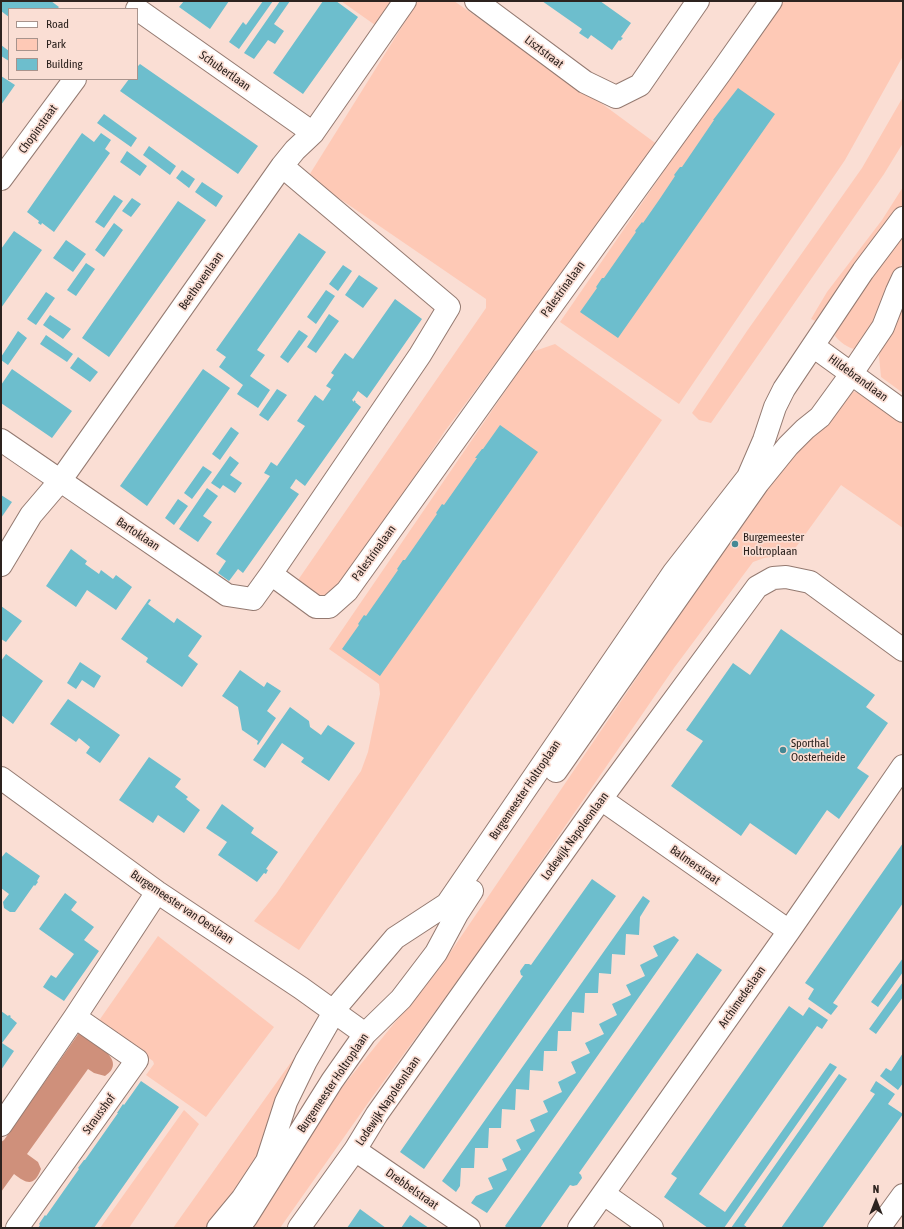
<!DOCTYPE html>
<style>
body{margin:0}
#map{position:relative;width:904px;height:1229px;overflow:hidden;background:#faded4;font-family:"Asap Condensed",sans-serif}
canvas{display:block}
.frame{position:absolute;inset:0;border:2px solid #2d231f;pointer-events:none}
.legend{position:absolute;left:8px;top:8px;width:130px;height:72px;box-sizing:border-box;background:#faded4;border:1px solid #a8938c;margin:0;padding:5px 7px;list-style:none;font-size:12px;color:#2d231f}
.legend li{display:flex;align-items:center;gap:8px;height:20px}
.legend b{width:20px;border:1px solid #a8938c}
.north{position:absolute;left:856px;top:1181px;width:40px;height:40px;-webkit-text-stroke:3px #faded4;paint-order:stroke;rotate:0deg;font-size:11px;font-weight:700;line-height:16px;text-align:center;color:#2d231f}
.north::after{content:'';display:block;margin:auto;width:14px;height:18px;background:#2d231f;clip-path:polygon(50% 0,100% 100%,50% 72%,0 100%)}
</style>
<div id="map">
<canvas width="904" height="1229"></canvas>
<div class="frame"></div>
<ul class="legend">
<li><b style="height:5px;background:#fff"></b>Road</li>
<li><b style="height:11px;background:#fec9b6"></b>Park</li>
<li><b style="height:11px;background:#6dbecd"></b>Building</li>
</ul>
<div class="north">N</div>
</div>
<script>
const ctx = document.querySelector('canvas').getContext('2d');
ctx.lineJoin = 'round';
function fillPath(path, color) {
  ctx.fillStyle = color;
  ctx.fill(path, 'evenodd');
}
function stroke(path, color, width, dash) {
  ctx.strokeStyle = color;
  ctx.lineWidth = width;
  ctx.lineCap = dash ? 'butt' : 'round';
  ctx.setLineDash(dash || []);
  ctx.stroke(path);
}
function write(font, color, halo, rows, align = 'center') {
  ctx.font = font + ' "Asap Condensed",sans-serif';
  ctx.lineWidth = 3.5;
  ctx.setLineDash([]);
  ctx.textBaseline = 'middle';
  ctx.strokeStyle = halo;
  ctx.fillStyle = color;
  for (const [text, x, y, turn = 0] of rows) {
    ctx.save();
    ctx.translate(x, y);
    ctx.rotate((+turn || 0) * Math.PI / 180);
    ctx.textAlign = isNaN(turn) ? turn : align;
    if (halo) ctx.strokeText(text, 0, 0);
    ctx.fillText(text, 0, 0);
    ctx.restore();
  }
}
const green = new Path2D(`
 M341 1H391L375 25Z
 M418 1H454L601 103 658 145 445 431 396 505 331 599 323 603 300 587 298 580 486 308V299L308 177Z
 M782 1H903V56L845 160 679 404 560 322 748 49Z
 M903 97V143L884 174 711 423 699 420 692 413 747 331 862 168Z
 M903 187V206L895 213 818 322 811 319 827 292 882 220Z
 M903 229V262L896 272 877 320 861 344 855 349C848 348 840 342 835 336L836 329Z
 M903 297V393L881 377 878 346Z
 M555 344 662 420 299 950 254 921 276 894 361 771 368 752 380 694 379 684 329 649 532 352Z
 M850 390 858 393 903 423V528L841 485 791 554 764 558 753 562 674 668 480 950 373 1096 280 1228H250L325 1108 441 966 774 476Z
 M158 936 274 1027 206 1117 146 1075 154 1064 153 1061 98 1022Z
 M294 1058 293 1073 270 1115 263 1150 210 1228H173Z
 M184 1110 199 1124 129 1228H100Z`);
const forest = new Path2D(`
 M79 1033C91 1041 130 1060 105 1076L94 1073 88 1069 27 1154 38 1162 41 1169C34 1187 27 1184 14 1174L1 1192V1142L4 1140Z`);
const building = new Path2D(`
 M1 1H51L59 7 57 9H9V17L1 11Z
 M184 1H229L210 29 179 7Z
 M263 1H273L239 49 229 42 243 22 246 25Z
 M280 1H290L274 24 284 31 275 44 268 40 254 59 244 53Z
 M323 1H336L358 17 303 94 273 73Z
 M542 1H600L631 23 621 37 623 38 620 41 619 40 612 50 591 35 588 39 579 33 582 29Z
 M1 45 9 51V61L1 56Z
 M140 64 258 146 238 174 120 91 129 79H137V67Z
 M1 76 15 85 1 105Z
 M738 88 775 114 618 338 580 312 597 288 596 287 602 278H604L636 232 635 231 642 222 643 223 659 200 675 176 674 175 680 167H682L714 120H713Z
 M104 114 137 138 131 147 97 123Z
 M82 133 94 142 101 133 111 140 105 149 110 153 54 232 42 223 41 225 38 223 39 221 27 212Z
 M149 146 176 166 170 175 143 155Z
 M127 151 147 166 140 176 120 162Z
 M182 170 195 179 189 188 176 178Z
 M202 182 223 196 216 207 195 192Z
 M114 195 123 201 104 228 95 222Z
 M132 198 141 204 131 217 122 211Z
 M178 201 206 220 109 357 82 338Z
 M114 223 123 230 104 257 95 250Z
 M14 231 42 250 1 308V249Z
 M299 233 326 252 257 350 265 355 250 376 270 390 258 408 237 394 243 385 219 367 226 357 216 350Z
 M66 240 86 254 73 272 53 258Z
 M86 263 95 269 76 296 67 290Z
 M343 265 352 271 338 291 329 284Z
 M359 275 378 288 363 308 345 295Z
 M326 290 335 296 316 324 307 317Z
 M46 292 55 298 36 325 27 319Z
 M395 299 422 319 367 398 358 391 355 396 352 400 354 402V400L356 402H355L361 407 305 486 296 479 290 488 299 494 243 573 238 569 229 581 218 573 226 561 216 554 270 476 264 473 271 462 277 466 305 426 297 421 315 395 323 401 331 389 326 386 334 375 331 373 345 353 353 359Z
 M329 314 339 321 316 353 307 347Z
 M50 315 71 329 63 339 43 325Z
 M299 330 308 336 288 363 280 357Z
 M18 331 27 338 8 365 1 360V357Z
 M46 335 73 354 67 362 40 344Z
 M78 357 98 372 90 382 70 368Z
 M12 369 72 411 52 438 1 403V385Z
 M203 369 230 388 147 506 120 486Z
 M277 389 287 395 268 421 259 415Z
 M500 425 538 452 380 676 342 649 359 625 358 624 364 615 366 616 398 570 397 569 403 560H405L437 514 436 513 442 504 444 505 477 458H475L482 449H483Z
 M231 427 239 433 220 460 212 454Z
 M230 456 239 463 230 475 242 483 235 493 223 485 220 489 211 483Z
 M203 466 212 472 192 499 184 493Z
 M207 488 218 496 203 516 212 522 198 542 179 529Z
 M1 495 12 502 1 518Z
 M178 499 188 506 174 525 165 518Z
 M71 549 87 561 85 564 99 574 101 570 113 579 116 575 132 587 116 610 87 590 76 607 46 586Z
 M149 599 151 600 148 604 174 623 177 618 202 636 188 656 198 664 182 687 146 662 148 658 121 639Z
 M1 606 22 621 6 642 1 639Z
 M781 629 875 695 866 707 888 723 857 768 869 776 839 819 827 810 796 855 750 823 741 836 671 786 703 741 686 730 733 663 750 675Z
 M6 654 43 681 13 724 1 715V661Z
 M80 662 101 676 94 688 82 680 76 689 67 683Z
 M240 670 264 687 267 682 281 691 267 711 276 718 258 745 257 744 258 741 242 730 238 707 222 696Z
 M68 699 120 735 100 763 86 753 90 747 79 738 76 742 50 724Z
 M290 707 309 721 310 727 321 735 328 725 355 743 329 781 301 762 304 758 282 743 265 768 253 760Z
 M149 757 181 779 175 787 188 797 186 799 200 810 184 833 158 815 153 823 119 800Z
 M222 804 254 828 251 833 278 852 266 869 268 870 266 874 264 873 257 882 218 855 227 842 206 828Z
 M903 843V903L833 1003 838 1006 831 1015 808 999 814 989 805 983Z
 M6 852 40 876 37 881 38 882 35 886 34 885 15 912H10L4 908 3 902 9 894 1 888V858Z
 M592 879 616 896 424 1169 400 1152 523 976 521 975 520 971 525 964H529L531 965Z
 M65 893 77 902 71 910 94 927 84 940 99 951 64 1001 43 987 51 975 56 978 74 954 39 929Z
 M643 896 650 901 640 917 639 935 626 934 625 955 612 954 611 974 599 973 598 993H585L584 1013 572 1012 571 1031H558L557 1051H544L543 1071 530 1070 529 1090 516 1089 515 1110 502 1109 501 1128H489L488 1148H475L474 1168H461L460 1186 456 1192 442 1181Z
 M674 936 679 940 487 1213 471 1203 476 1196 493 1189 488 1178 507 1170 502 1159 521 1150 516 1140 535 1131 530 1120 548 1112 543 1101 562 1092 558 1082 576 1073 571 1062 590 1053 585 1043 604 1034 599 1024 617 1015 612 1004 631 995 626 985 645 976 640 965 658 956 653 946Z
 M697 953 722 970 579 1173 581 1175 582 1178 577 1185 573 1186 570 1185 540 1228H507L505 1226Z
 M903 958V972L878 1007 871 1002Z
 M903 982V997L876 1034 869 1029Z
 M789 1006 803 1016 809 1007 828 1020 822 1029 817 1026 699 1194 725 1212 830 1063 837 1067 724 1228H708L664 1197 677 1178 671 1174Z
 M1 1011 8 1016 9 1015 11 1016 10 1017 17 1023 2 1043 14 1051 1 1070Z
 M903 1053V1083L898 1090 880 1076 886 1068 891 1071Z
 M839 1074 847 1079 744 1225 748 1228H731Z
 M141 1081 179 1107 94 1228H38L40 1225 39 1224 45 1215 46 1216 79 1169 78 1168 84 1160H85L118 1113H117L123 1104 124 1105Z
 M876 1081 895 1094 888 1104 903 1114 822 1228H781L875 1094 870 1091Z
 M360 1209 386 1228H347Z
 M410 1215 420 1222 429 1228H401Z`);
const minor = new Path2D(`
 M476 1 585 82 616 97 640 85 698 1
 M137 9 313 133
 M282 166 449 307 420 355 271 574 316 607H329L347 591 542 319 721 72 771 1
 M1 179 75 79
 M813 346 903 411
 M1 440 227 595 253 599 271 574
 M1 565 31 515 60 481 282 166 295 150 313 133 405 1
 M556 771 758 483 788 446 805 429 820 417 852 373 883 327 897 291 903 278
 M1 778 157 892 301 988 365 1034
 M601 799 789 931
 M1 1125 75 1017 157 892
 M355 1150 469 1228
 M604 1194 652 1228
 M17 1228 137 1060 75 1017
 M218 1228 242 1199 267 1161 286 1102 306 1061 329 1021 333 1011 395 938 447 904 674 572 748 477 764 440 775 407 784 389 863 271 903 218
 M238 1228 246 1218 332 1081 365 1034 401 999 436 953 457 914 472 891
 M299 1228 355 1150 377 1114 601 799 757 587 773 578 786 577 810 582 903 650
 M579 1228 789 931 903 766
 M879 1228 903 1195`);
const markers = [
 [735,544,4,"#448995"],
 [783,750,4,"#448995"]
];
const streetNames = [
 ["Lisztstraat",544,52,37],
 ["Schubertlaan",225,71,35],
 ["Chopinstraat",38,129,-54],
 ["Beethovenlaan",201,281,-55],
 ["Palestrinalaan",563,289,-54],
 ["Hildebrandlaan",858,378,36],
 ["Bartoklaan",138,534,34],
 ["Palestrinalaan",374,553,-54],
 ["Burgemeester Holtroplaan",525,790,-56],
 ["Lodewijk Napoleonlaan",575,836,-54],
 ["Balmerstraat",695,865,35],
 ["Burgemeester van Oerslaan",182,907,34],
 ["Archimedeslaan",742,997,-55],
 ["Burgemeester Holtroplaan",333,1083,-56],
 ["Lodewijk Napoleonlaan",388,1101,-56],
 ["Strausshof",99,1114,-54],
 ["Drebbelstraat",412,1189,35]
];
const poiNames = [
 ["Burgemeester",743,537],
 ["Holtroplaan",743,551],
 ["Sporthal",791,743],
 ["Oosterheide",791,757]
];
fillPath(green, '#fec9b6');
fillPath(forest, '#cf907b');
fillPath(building, '#6dbecd');
stroke(minor, '#947a71', 24);
stroke(minor, '#fff', 22);
for (const [x, y, r, color] of markers) {
  const dot = new Path2D();
  dot.arc(x, y, r, 0, 2 * Math.PI);
  ctx.fillStyle = color;
  ctx.fill(dot);
  stroke(dot, '#faded4', 1.5);
}
write('12px', '#2d231f', '#faded4', streetNames);
write('12px', '#2d231f', '#faded4', poiNames, 'left');
</script>
